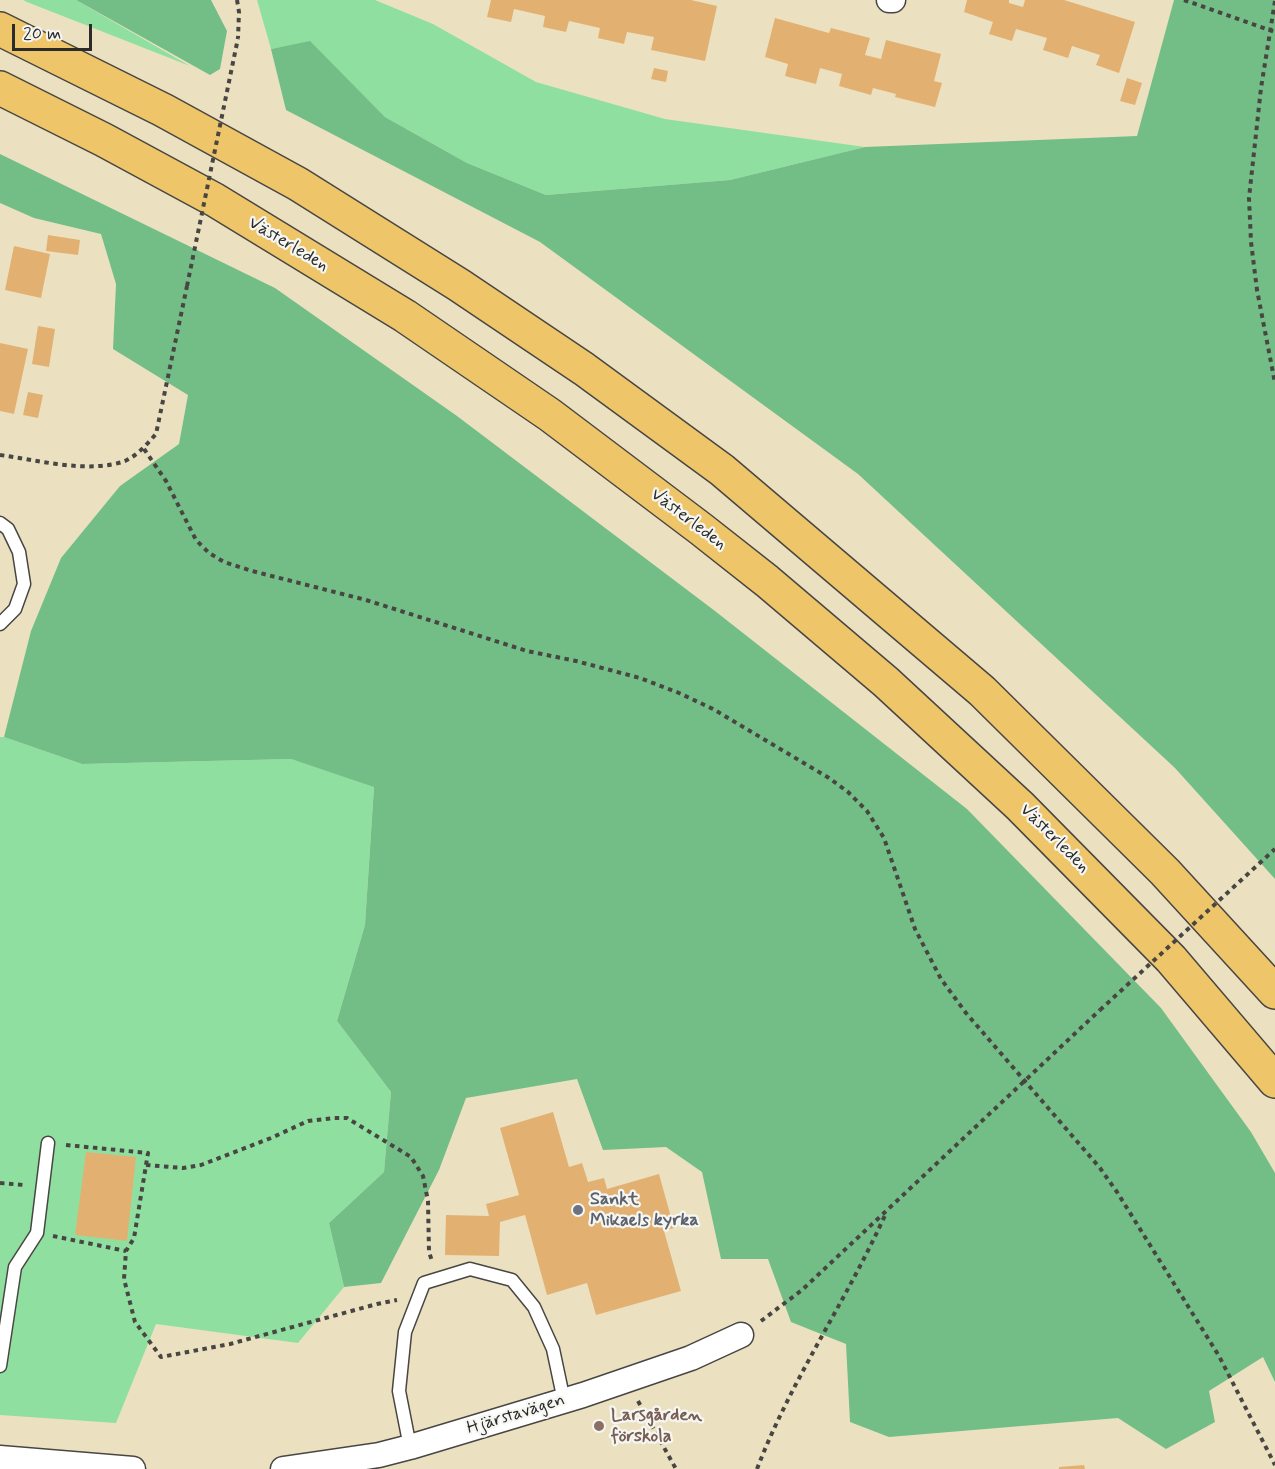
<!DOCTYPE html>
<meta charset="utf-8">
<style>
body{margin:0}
#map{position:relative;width:1275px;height:1469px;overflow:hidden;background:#ebe1c1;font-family:Mynerve,sans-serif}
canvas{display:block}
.scale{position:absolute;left:12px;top:24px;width:80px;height:27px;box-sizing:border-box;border:3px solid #2b2b2b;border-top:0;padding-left:8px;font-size:18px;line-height:21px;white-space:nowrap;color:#2b2b2b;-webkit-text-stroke:4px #f6f6f2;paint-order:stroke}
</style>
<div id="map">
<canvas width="1275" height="1469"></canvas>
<div class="scale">20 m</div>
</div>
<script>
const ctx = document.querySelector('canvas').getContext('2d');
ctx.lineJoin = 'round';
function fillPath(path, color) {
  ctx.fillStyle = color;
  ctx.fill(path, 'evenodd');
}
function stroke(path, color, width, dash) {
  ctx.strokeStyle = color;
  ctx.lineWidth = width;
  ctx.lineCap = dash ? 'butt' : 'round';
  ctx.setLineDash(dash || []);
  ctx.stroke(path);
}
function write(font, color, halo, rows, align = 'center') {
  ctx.font = font + ' Mynerve,sans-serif';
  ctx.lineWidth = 4.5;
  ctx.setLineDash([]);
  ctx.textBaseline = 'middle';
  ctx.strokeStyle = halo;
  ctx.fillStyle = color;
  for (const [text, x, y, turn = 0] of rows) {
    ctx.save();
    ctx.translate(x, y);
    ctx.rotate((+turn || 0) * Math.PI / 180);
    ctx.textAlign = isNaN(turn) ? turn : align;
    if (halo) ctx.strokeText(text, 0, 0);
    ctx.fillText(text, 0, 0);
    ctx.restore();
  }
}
const green = new Path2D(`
 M23 0H76L190 66 27 2Z
 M257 0H375L433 24 536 82 665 119 865 147 730 180 546 195 467 163 385 117 310 42 271 49Z
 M0 737H4L82 764 291 759 374 786 365 925 337 1021 391 1092 384 1172 329 1223 344 1287 298 1343 156 1324 116 1423 0 1415Z`);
const forest = new Path2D(`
 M76 0H211L227 31 220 69 210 75Z
 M1174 0H1275V879L1175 768 858 474 540 242 286 110 271 49 310 41 385 117 467 163 546 195 730 180 865 147 1137 136Z
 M0 154 275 288 457 416 715 611 967 809 1161 1008 1251 1132 1275 1173V1382L1263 1357 1209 1391 1215 1422 1166 1449 1118 1418 889 1437 850 1422 846 1344 791 1322 768 1259H721L702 1172 666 1147 603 1150 577 1079 466 1098 439 1170 381 1283 344 1287 329 1223 384 1172 391 1092 337 1021 365 925 374 787 291 759 82 764 4 737 31 631 61 558 120 486 179 444 188 395 113 349 116 284 101 234 34 218 0 203Z`);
const building = new Path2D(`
 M491 0H691L717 6 705 61 651 50 654 37 627 32 624 44 598 38 600 28 569 21 566 32 543 27 545 16 514 9 511 22 487 17Z
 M967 0H1009V3L1023 7 1025 0H1064L1135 22 1119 73 1096 65 1100 55 1072 46 1068 58 1043 50 1047 38 1016 29 1012 41 989 34 993 22 964 12Z
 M775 18 829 33 831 28 870 38 865 55 881 59 886 40 941 54 934 81 942 83 935 107 895 97 896 94 873 88 871 95 839 86 842 74 820 68 816 84 785 76 788 64 765 57Z
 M654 68 668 71 666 82 651 79Z
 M1127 78 1142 83 1135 105 1120 101Z
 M48 235 80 240 78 255 46 251Z
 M14 246 50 254 41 298 5 290Z
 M38 326 55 329 49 367 32 364Z
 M0 343 28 349 14 414 0 411Z
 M28 392 43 395 38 418 23 415Z
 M553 1112 569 1167 582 1163 588 1182 604 1178 607 1189 659 1174 674 1228 664 1231 681 1291 596 1315 587 1283 547 1295 525 1215 500 1222 499 1256 445 1255 446 1215 489 1216 486 1204 519 1195 500 1128Z
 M86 1152 136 1157 127 1241 75 1235Z
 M1084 1465 1085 1469H1059V1467Z`);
const path = new Path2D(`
 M237 0 239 12 238 38
 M1184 0 1275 32
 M1275 1 1261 88 1249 198 1251 242 1257 290 1275 383
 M144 449 166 481 196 540 209 553 224 562 252 571 366 600 527 651 576 661 640 678 679 693 713 709 829 778 848 792 867 811 884 838 915 929 941 979 966 1013 1100 1168 1117 1192 1219 1356 1275 1465
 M0 455C37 460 89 474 125 461 138 455 147 444 156 434L187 286
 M66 1145 148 1153 134 1238 126 1251 124 1279 135 1322 161 1357 230 1344 377 1304 397 1300
 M146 1165 183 1168 201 1165 271 1138 308 1121 334 1118H347L411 1157 423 1176 428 1201 429 1252 432 1261
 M0 1183 24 1185
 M53 1236 126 1251
 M761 1321 802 1290 1100 1010
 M638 1401 676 1469
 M757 1469C791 1380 847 1300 886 1213`);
const lane = new Path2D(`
 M0 523 8 529 19 552 24 584 15 609 0 624
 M0 1366 15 1267 37 1233 48 1143
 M410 1447 399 1391 405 1332 424 1283 470 1269 512 1280 534 1307 553 1349 564 1401`);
const street = new Path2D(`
 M889 0H893
 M0 1458 133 1469
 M283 1469 379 1455 410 1447 583 1395 691 1358 741 1335`);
const highway = new Path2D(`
 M0 29 163 110 298 184 459 285 584 369 722 470 982 691 1165 872 1275 992
 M0 88 104 140 215 200 405 316 550 415 701 529 767 581 886 682 1020 806 1171 959 1275 1081`);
const pathBridge = new Path2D(`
 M187 286 238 38
 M1100 1010 1275 849`);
const markers = [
 [578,1210,6,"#6b7280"],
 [599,1426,6,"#8d6e63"]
];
const streetNames = [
 ["Västerleden",288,245,31],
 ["Västerleden",688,520,37],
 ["Västerleden",1054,839,45],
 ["Hjärstavägen",516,1415,-17]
];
const worshipNames = [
 ["Sankt",590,1200],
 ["Mikaels kyrka",590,1221]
];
const educationNames = [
 ["Larsgården",611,1416],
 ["förskola",611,1437]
];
fillPath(green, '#8fe0a0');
fillPath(forest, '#73be86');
fillPath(building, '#e2b171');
stroke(lane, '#484642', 15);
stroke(street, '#484642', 27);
stroke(highway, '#484642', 36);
stroke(path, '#484642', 4, [4.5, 4.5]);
stroke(lane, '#fff', 12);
stroke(street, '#fff', 24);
stroke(highway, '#eec569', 33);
stroke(pathBridge, '#484642', 4, [4.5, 4.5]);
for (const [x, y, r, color] of markers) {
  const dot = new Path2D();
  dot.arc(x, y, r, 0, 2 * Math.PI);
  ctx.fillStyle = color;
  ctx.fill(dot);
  stroke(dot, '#f6f6f2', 2);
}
write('18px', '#2b2b2b', '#f6f6f2', streetNames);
write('bold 18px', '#5b616d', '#f6f6f2', worshipNames, 'left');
write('bold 18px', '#785e54', '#f6f6f2', educationNames, 'left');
</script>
